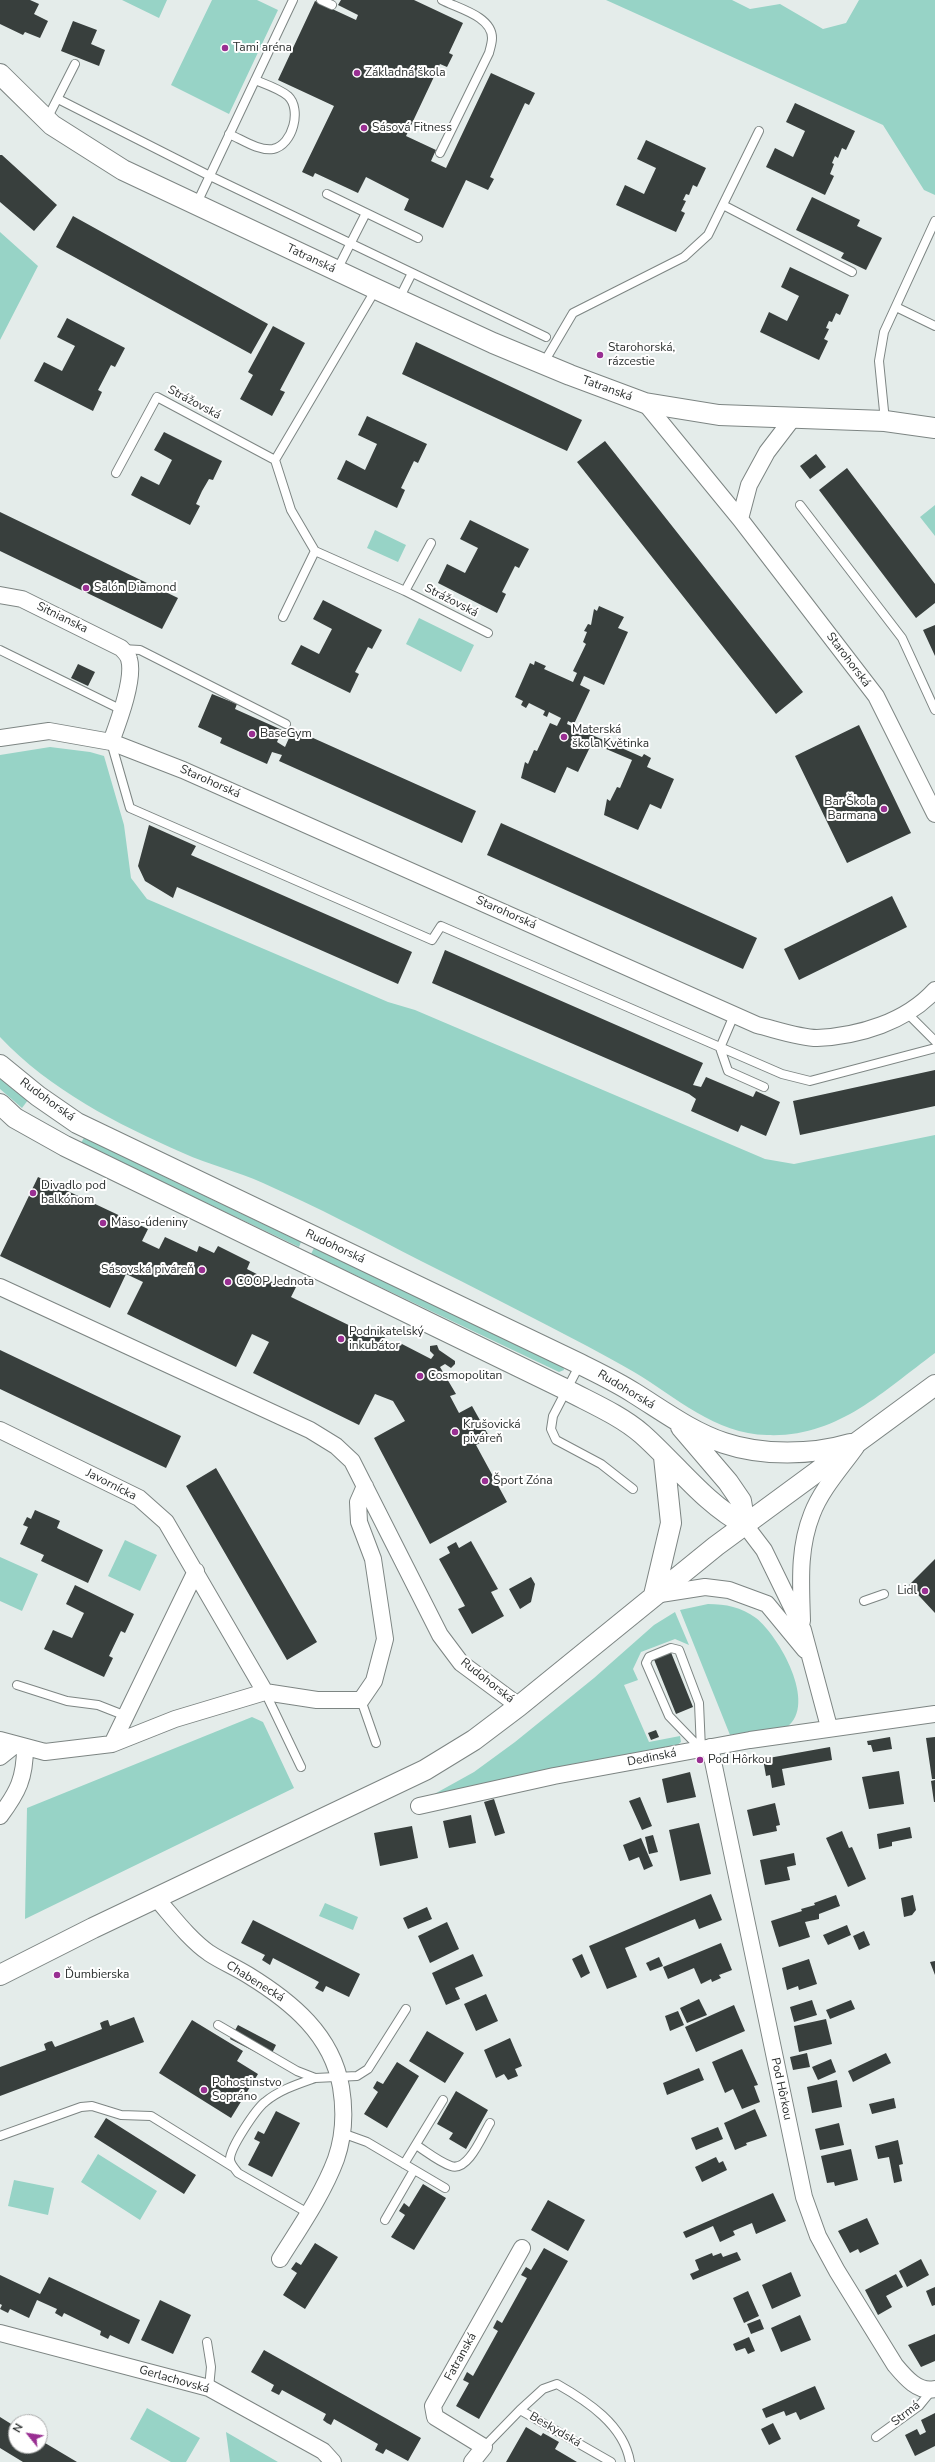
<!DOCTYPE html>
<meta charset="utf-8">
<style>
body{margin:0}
#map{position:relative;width:935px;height:2462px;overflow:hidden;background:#e4ecea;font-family:"Nunito Sans",sans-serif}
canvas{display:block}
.north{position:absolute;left:8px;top:2414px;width:40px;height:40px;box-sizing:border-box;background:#fff;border:1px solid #abacac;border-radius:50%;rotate:300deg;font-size:11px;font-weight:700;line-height:16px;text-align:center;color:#2c302f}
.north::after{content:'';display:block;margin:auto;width:14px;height:18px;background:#992f92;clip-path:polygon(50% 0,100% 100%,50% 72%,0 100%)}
</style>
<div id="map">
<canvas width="935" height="2462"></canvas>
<div class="north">N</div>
</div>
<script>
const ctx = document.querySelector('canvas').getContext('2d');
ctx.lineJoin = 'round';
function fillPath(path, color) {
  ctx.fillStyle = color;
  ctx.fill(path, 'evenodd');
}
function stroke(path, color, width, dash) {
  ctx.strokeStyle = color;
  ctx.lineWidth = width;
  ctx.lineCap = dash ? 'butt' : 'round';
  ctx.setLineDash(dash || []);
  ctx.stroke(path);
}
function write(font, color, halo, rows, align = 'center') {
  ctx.font = font + ' "Nunito Sans",sans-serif';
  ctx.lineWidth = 4;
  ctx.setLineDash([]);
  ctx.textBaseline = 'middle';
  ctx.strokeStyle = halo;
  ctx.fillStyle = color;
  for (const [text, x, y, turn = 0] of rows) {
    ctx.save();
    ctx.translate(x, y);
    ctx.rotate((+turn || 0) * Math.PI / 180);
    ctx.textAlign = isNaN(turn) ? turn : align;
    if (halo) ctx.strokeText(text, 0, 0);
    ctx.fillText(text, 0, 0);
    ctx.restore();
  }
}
const green = new Path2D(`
 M122 0H167L159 18Z
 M212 0H257L278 10 229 114 171 85Z
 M606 0H732L750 9 780 4 823 29 846 23 859 0H935V195L924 190 883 125Z
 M0 232 38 266 0 340Z
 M935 505V536L920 517Z
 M375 530 406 545 398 562 367 548Z
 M419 618 474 645 461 672 406 644Z
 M50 747 90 752 104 756 124 825 131 878 147 899 388 1002 415 1010 765 1159 794 1164 935 1135V1353C882 1392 837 1438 767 1435 715 1434 676 1397 634 1372 619 1363 603 1355 587 1346 532 1317 477 1289 421 1261 369 1234 317 1207 263 1183 237 1171 209 1165 183 1153 117 1124 50 1090 0 1037V755Z
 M0 1077 28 1100 22 1108 0 1089Z
 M85 1136 173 1181 301 1242 299 1247 81 1143Z
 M314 1248 563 1366 564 1370 559 1372 311 1254Z
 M125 1540 157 1555 140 1591 108 1576Z
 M0 1557 38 1574 22 1611 0 1601Z
 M708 1604C726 1604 741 1607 756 1618 779 1636 818 1704 787 1727 781 1731 739 1733 730 1735L680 1610Z
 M675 1612 689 1645 675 1639 641 1652 633 1669 638 1680 624 1685 649 1742 680 1736 681 1742 671 1750 420 1802 474 1772 515 1742 594 1678 654 1625Z
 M252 1717 263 1722 294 1788 25 1919 27 1808Z
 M325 1903 358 1917 353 1930 319 1916Z
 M98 2154 157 2191 140 2220 81 2182Z
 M14 2180 54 2188 48 2215 8 2206Z
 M147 2408 200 2438 186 2462H171L130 2439Z
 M226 2432 278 2462H230Z`);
const building = new Path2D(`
 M0 0H30L39 4 34 14 48 21 40 38 25 32 23 35 0 24Z
 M341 0H414L463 23 449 53 453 55 447 67 440 64 406 136 436 150 431 161 446 168 491 73 535 93 529 105 525 103 490 177 494 179 488 190 466 180 443 228 404 210 409 199 366 177 358 193 315 173 313 177 302 172 334 106 278 80 315 1 356 20 358 15 338 5Z
 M73 21 97 30 91 44 105 50 99 66 61 51Z
 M795 103 855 131 846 150 842 148 838 158 835 156 832 163 834 164 830 174 834 176 825 195 766 167 775 148 793 157 805 131 786 122Z
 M646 140 706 168 697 187 693 185 689 195 686 194 683 200 686 201 681 211 685 213 676 232 616 205 625 185 644 194 656 168 637 159Z
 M0 155H2L57 205 34 231 0 202Z
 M812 197 860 220 857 226 882 238 866 270 841 258 844 253 796 230Z
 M73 216 268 324 251 354 56 247Z
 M790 267 849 295 840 315 836 313 832 322 829 321 826 328 829 329 824 339 828 341 819 360 760 332 769 312 787 321 799 296 781 287Z
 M67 318 125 348 115 367 111 365 98 390 102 392 93 411 34 381 44 362 62 371 75 346 57 337Z
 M273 326 305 343 280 390 285 392 272 416 240 399 253 375 248 372Z
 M416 342 582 420 567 451 402 374Z
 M367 416 427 444 418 463 414 461 401 488 405 490 397 508 337 479 346 460 365 470 377 444 358 435Z
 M164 432 222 461 213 480 209 479 202 491 196 504 200 506 190 525 131 495 141 476 159 485 172 460 154 450Z
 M605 441 803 692 776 714 577 462Z
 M816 454 826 467 810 479 800 466Z
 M847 468 935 584V603L916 618 819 490Z
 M0 512 178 598 162 629 0 551Z
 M470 520 529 549 519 568 515 566 502 592 506 594 497 613 438 583 447 564 465 573 478 548 460 539Z
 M323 600 382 630 372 649 368 647 355 672 359 674 350 693 291 664 301 645 319 654 332 629 313 619Z
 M599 606 624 617 618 628 628 632 604 685 584 676 580 685 590 690 574 724 568 721 567 724 642 757 644 754 651 758 647 767 674 779 661 809 650 804 638 830 604 815 607 799 610 801 617 787 620 788 632 760 592 743 578 772 567 767 555 793 521 778 525 762 528 764 534 750 537 751 550 723 557 726 561 718 549 712 547 717 543 715 545 711 529 703 526 708 521 705 523 701 515 697 530 663 534 665 535 661 546 666 544 669 573 682 577 673 573 671 586 644 583 642 587 632 584 631 588 624 591 625 594 609 597 611Z
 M935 625V656L923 630Z
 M78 664 95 672 88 686 71 678Z
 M212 694 237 704 235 709 282 730 277 742 285 747 293 729 476 811 462 843 279 761 282 755 272 752 267 764 220 743 222 738 198 727Z
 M859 725 911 833 847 863 795 756Z
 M501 823 757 938 743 969 487 855Z
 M149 825 196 846 191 855 412 952 398 984 177 887 173 898 145 881 138 866Z
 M892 896 907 927 799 980 784 949Z
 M445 950 703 1063 693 1085 701 1087 706 1077 753 1097 756 1091 780 1102 766 1136 741 1125 738 1132 691 1111 696 1099 689 1094 432 983Z
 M935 1070V1106L800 1135 793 1101Z
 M38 1177 148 1229 142 1241 159 1249 165 1237 197 1252 199 1246 214 1253 218 1246 250 1262 247 1269 276 1284 279 1279 296 1287 291 1297 367 1334 370 1330 385 1337 383 1341 398 1348 400 1343 431 1359 434 1355 430 1351V1346L437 1345 439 1350 455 1361V1364L451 1368 445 1364 440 1367 456 1394 450 1396 459 1413 472 1406 490 1438 476 1445 507 1502 430 1544 374 1438 405 1421 393 1401 375 1394 359 1425 253 1373 269 1342 252 1334 236 1367 127 1314 143 1282 126 1274 110 1308 0 1256Z
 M0 1350 181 1436 166 1468 0 1389Z
 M216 1468 317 1642 287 1660 186 1486Z
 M35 1510 60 1521 57 1528 103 1550 88 1583 41 1561 44 1555 20 1544 28 1527 23 1525 27 1517 31 1519Z
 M471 1541 498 1589 491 1592 504 1616 472 1634 458 1609 465 1606 439 1559 450 1553 447 1547 456 1542 459 1548Z
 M935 1559V1613L909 1585Z
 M531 1577 535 1584 531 1602 520 1609 509 1589Z
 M75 1585 134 1614 125 1633 121 1631 109 1656 113 1658 104 1677 44 1649 53 1630 72 1638 84 1613 66 1604Z
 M668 1645 693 1707 676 1714 651 1652Z
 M656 1730 659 1737 651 1740 648 1733Z
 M890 1737 892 1749 873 1752 871 1745H868L867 1741Z
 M935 1737V1779H932L926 1738Z
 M830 1747 832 1760 782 1769 785 1785 772 1788 770 1775 766 1776 763 1759Z
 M899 1771 904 1804 869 1809 862 1777Z
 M690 1772 696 1797 667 1803 662 1779Z
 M935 1780V1802H934L931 1781Z
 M640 1797 652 1826 642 1830 629 1801Z
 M494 1799 505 1833 495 1836 484 1802Z
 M775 1803 780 1825 776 1826 777 1831 753 1836 747 1810Z
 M471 1815 476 1843 449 1848 443 1821Z
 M699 1823 711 1874 680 1881 669 1830Z
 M412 1826 418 1858 380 1866 374 1833Z
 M910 1827 912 1838 892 1842V1846L879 1849 877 1834Z
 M842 1831 849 1848 852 1847 866 1879 848 1887 826 1838Z
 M653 1835 658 1852 649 1854 645 1837Z
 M641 1838 653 1866 644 1870 639 1857 629 1861 623 1845Z
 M794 1853 796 1865 787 1867 790 1880 765 1885 760 1860Z
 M711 1894 722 1920 699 1929 695 1919 625 1948 637 1977 607 1989 589 1946Z
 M836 1895 840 1906 819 1914V1919L805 1922 810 1937 779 1947 771 1921 802 1911 801 1909 815 1905 814 1903Z
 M913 1895 916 1910 912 1915 904 1917 901 1898Z
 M427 1907 432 1919 408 1929 403 1918Z
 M253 1920 360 1974 349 1997 326 1986 323 1992 315 1988 319 1982 273 1958 270 1965 262 1960 265 1955 241 1943Z
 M447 1922 459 1949 430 1963 418 1936Z
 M847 1925 851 1935 828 1945 823 1935Z
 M864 1931 870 1945 859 1950 853 1936Z
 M721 1943 732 1970 719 1975 721 1978 712 1982 711 1979 701 1984 694 1968 668 1979 663 1967Z
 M473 1954 483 1976 455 1988 460 1999 446 2005 432 1973Z
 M582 1954 590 1973 581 1978 572 1959Z
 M659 1957 663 1966 650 1971 646 1963Z
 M809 1959 817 1984 799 1990 798 1986 787 1990 782 1968Z
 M935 1961V1975L930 1962Z
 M486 1994 498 2021 476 2031 464 2004Z
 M699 1999 707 2015 687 2023 680 2008Z
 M812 2000 817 2015 794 2022 790 2007Z
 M851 2000 855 2009 830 2019 826 2010Z
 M734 2005 745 2031 696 2052 685 2027Z
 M678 2011 684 2025 670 2031 665 2016Z
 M134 2017 144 2042 0 2096V2067L46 2050 44 2044 48 2042 52 2041 55 2047 102 2029 100 2023 104 2021 108 2020 110 2026Z
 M826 2019 832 2044 799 2052 794 2026Z
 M192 2020 243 2051 237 2061 258 2074 231 2118 159 2073Z
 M238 2025 276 2045 269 2059 230 2039Z
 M427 2031 464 2053 445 2083 409 2061Z
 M510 2038 522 2066 515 2069 518 2076 508 2080 504 2074 496 2078 484 2050Z
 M742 2049 758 2085 754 2086 760 2102 742 2109 733 2089 725 2093 712 2062Z
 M807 2053 810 2067 793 2070 790 2057Z
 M886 2053 891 2063 853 2082 848 2071Z
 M831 2059 836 2072 818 2080 812 2067Z
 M397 2062 419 2076 387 2128 364 2114 378 2092 373 2088 377 2081 383 2084Z
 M699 2068 704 2080 667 2095 663 2083Z
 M837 2080 842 2107 812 2113 807 2087Z
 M456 2091 488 2110 466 2149 449 2139 453 2133 437 2124Z
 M894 2098 896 2108 872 2114 869 2104Z
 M755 2109 767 2136 746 2143 747 2145 735 2150 724 2123Z
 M276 2111 300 2123 272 2177 248 2165 260 2142 254 2139 258 2131 264 2134Z
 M106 2118 196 2175 184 2194 94 2137Z
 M839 2123 844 2145 820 2150 815 2129Z
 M718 2127 723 2139 696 2150 691 2138Z
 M898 2140 903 2164 899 2165 902 2181 894 2183 889 2157 878 2159 875 2146Z
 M851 2149 858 2180 835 2186 834 2182 827 2183 821 2156Z
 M716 2157 719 2163 723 2161 727 2170 702 2182 695 2167Z
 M423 2184 446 2198 414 2250 391 2237 405 2215 399 2211 404 2203 409 2207Z
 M773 2193 786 2221 756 2234 752 2223 733 2231 735 2235 720 2242 713 2226 686 2238 683 2232Z
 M548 2200 585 2220 568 2251 531 2230Z
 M867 2218 879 2244 860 2253 858 2249 850 2253 838 2231Z
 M315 2243 338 2257 305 2309 283 2295 297 2273 291 2269 296 2262 301 2265Z
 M544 2248 568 2261 479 2419 456 2406 469 2383 463 2380 467 2372 473 2376 498 2331 493 2328 497 2320 502 2323 527 2278 521 2275 526 2267 531 2270Z
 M737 2252 741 2260 693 2280 690 2274 699 2270 695 2260 712 2253 713 2256 721 2253 723 2257Z
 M921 2259 929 2275 907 2287 899 2271Z
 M791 2272 801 2296 772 2309 762 2285Z
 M896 2274 903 2287 886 2296 892 2307 878 2315 865 2290Z
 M0 2275 40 2294 49 2277 140 2320 129 2344 110 2335 108 2339 100 2335 101 2331 64 2313 62 2317 55 2313 57 2309 37 2300 29 2318 10 2309 8 2313 0 2309 2 2305 0 2304Z
 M935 2287V2305L932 2306 926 2291Z
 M748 2291 759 2316 744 2323 733 2298Z
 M160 2300 191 2315 173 2354 141 2340Z
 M800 2315 811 2340 781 2352 771 2328Z
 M760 2319 764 2329 751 2334 747 2324Z
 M935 2334V2361L921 2367 908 2345Z
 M749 2337 755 2351 748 2354 745 2348 736 2351 733 2344Z
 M264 2350 421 2438 408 2461 386 2449 383 2454 375 2450 378 2444 334 2419 331 2425 327 2423 323 2420 326 2414 282 2390 279 2395 271 2391 274 2385 251 2372Z
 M815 2386 825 2409 800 2420 796 2412 786 2416 784 2411 766 2418 762 2409Z
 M935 2413V2446L915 2456 905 2435 917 2429 920 2435 926 2432 921 2420Z
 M0 2417 16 2427V2446H40V2440L77 2462H23L0 2448Z
 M773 2423 781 2439 769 2445 761 2429Z
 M526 2427 541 2436 543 2433 559 2442 555 2449 577 2462H506Z`);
const service = new Path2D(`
 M321 0 332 5
 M58 99 210 176 546 337
 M47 119 75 64
 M229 134C243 140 258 151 273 149 293 145 302 109 288 96 280 89 265 84 255 80
 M440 153 489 53C490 49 492 43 492 38 492 16 457 8 442 0
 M327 194 418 238
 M196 205 293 0
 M723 205 852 272
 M337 270 366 213
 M399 299 412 273
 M896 307 935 326
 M543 364 573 313 684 257 708 235 759 131
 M885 421 879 361 884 332 935 221
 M275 460 291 510 315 551 405 591 488 633
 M116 473 157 397 275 460 376 289
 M800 505 902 638 935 710
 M405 591 431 543
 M283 617 315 551
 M122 649 140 650 286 724
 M0 650 122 710
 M111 742 130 808 432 940 441 926 782 1074 810 1081 935 1048
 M908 1014 935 1041
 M734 1015 720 1048 728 1071 764 1087
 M580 1364 553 1416 551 1429 556 1440 601 1464 633 1489
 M864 1601 884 1594
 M671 1648 679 1650 699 1703 701 1749 669 1716 646 1663 649 1657Z
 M17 1685 67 1701 98 1705 126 1716
 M265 1692 301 1767
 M361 1700 376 1743
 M218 2025 297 2071 315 2078 357 2076 368 2069 406 2009
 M342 2133 367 2142 445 2188
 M0 2136 81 2107 92 2106 121 2115 151 2116 233 2167
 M416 2145C427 2152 439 2162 451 2166 468 2172 482 2136 490 2123
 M404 2164 443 2100
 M308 2213 238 2173C235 2169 231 2165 230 2160 229 2149 256 2109 265 2102 279 2090 298 2084 315 2078
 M385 2220 414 2170
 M207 2342 211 2367 209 2388
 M520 2410 543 2389 557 2384C587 2401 624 2425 630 2462
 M876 2437 919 2406 932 2390
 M484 2447 520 2410 611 2462`);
const minor = new Path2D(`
 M645 403 740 519 876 696 935 814
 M740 519 749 485 767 452 793 418
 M0 595 22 599 121 648C124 651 128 655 129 659 135 679 118 723 111 742
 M0 738 49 731 111 742 183 770 757 1025C774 1029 800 1038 817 1038 859 1036 906 1022 935 990
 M0 1287 310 1430 336 1446 352 1461 440 1635 461 1663 519 1706
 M0 1430 139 1498 166 1522 265 1692
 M745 1525 764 1550 803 1630 829 1727
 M654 1595 705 1587 729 1590 767 1604 805 1650
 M802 1621C801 1584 798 1549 812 1514 821 1490 841 1468 856 1447
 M0 1740 45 1752 112 1744 175 1719 265 1692 317 1700H361L374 1681 385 1639 373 1559 359 1522 358 1502 365 1486
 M112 1744 196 1571
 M710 1747 804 2197 818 2236 837 2271 895 2365C905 2377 918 2393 935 2389
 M0 1757 15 1745
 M419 1806 554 1776 750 1740 935 1714
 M0 1816C18 1792 25 1778 25 1747
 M156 1898C172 1916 189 1939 209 1953 221 1961 235 1967 248 1975 292 2002 332 2035 341 2087 345 2111 344 2136 336 2159 323 2194 300 2227 280 2259
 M0 2333 209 2388 323 2451 333 2462
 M472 2462 484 2447 435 2417 433 2406 522 2248`);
const tertiary = new Path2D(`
 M0 74 52 125 123 170 376 289 493 343 570 375 645 403 719 415 885 421 935 428
 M0 1065 38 1096 77 1123 580 1364C598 1373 617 1382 634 1393 663 1411 691 1432 724 1443 762 1456 813 1455 850 1444
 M0 1104 15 1118 65 1146 565 1389C591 1403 620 1415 642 1434 677 1465 704 1503 745 1525
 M681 1427 728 1482 741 1501 745 1525
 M654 1595 671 1523 664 1457
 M0 1975 93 1928 425 1770 474 1740 519 1706 716 1546 935 1385`);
const markers = [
 [225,48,4,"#992f92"],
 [357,73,4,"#992f92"],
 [364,128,4,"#992f92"],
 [600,355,4,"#992f92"],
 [86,588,4,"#992f92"],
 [252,734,4,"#992f92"],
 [564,737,4,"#992f92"],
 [884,809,4,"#992f92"],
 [33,1193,4,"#992f92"],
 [103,1223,4,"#992f92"],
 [202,1270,4,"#992f92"],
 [228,1282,4,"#992f92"],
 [341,1339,4,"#992f92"],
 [420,1376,4,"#992f92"],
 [455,1432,4,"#992f92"],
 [485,1481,4,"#992f92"],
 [925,1591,4,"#992f92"],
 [700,1760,4,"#992f92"],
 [57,1975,4,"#992f92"],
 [204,2090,4,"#992f92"]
];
const poiNames = [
 ["Tami aréna",233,48],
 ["Základná škola",365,73],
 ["Sásová Fitness",372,128],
 ["Starohorská,",608,348],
 ["rázcestie",608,362],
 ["Salón Diamond",94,588],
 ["Materská",572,730],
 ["škola Květinka",572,744],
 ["BaseGym",260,734],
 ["Bar Škola",876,802,"right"],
 ["Barmana",876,816,"right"],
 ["Divadlo pod",41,1186],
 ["balkónom",41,1200],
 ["Mäso-údeniny",111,1223],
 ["Sásovská piváreň",194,1270,"right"],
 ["COOP Jednota",236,1282],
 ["Podnikatelský",349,1332],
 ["inkubátor",349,1346],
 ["Cosmopolitan",428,1376],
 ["Krušovická",463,1425],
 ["piváreň",463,1439],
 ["Šport Zóna",493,1481],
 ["Lidl",917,1591,"right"],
 ["Pod Hôrkou",708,1760],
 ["Ďumbierska",65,1975],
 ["Pohostinstvo",212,2083],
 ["Sopráno",212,2097]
];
const streetNames = [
 ["Tatranská",311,259,25],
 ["Tatranská",607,389,20],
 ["Strážovská",194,403,28],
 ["Strážovská",451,601,27],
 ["Sitnianska",62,618,26],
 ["Starohorská",848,660,53],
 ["Starohorská",210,782,24],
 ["Starohorská",506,913,24],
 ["Rudohorská",47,1100,36],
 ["Rudohorská",335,1247,25],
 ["Rudohorská",626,1390,31],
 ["Javornícka",111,1485,27],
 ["Rudohorská",487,1681,38],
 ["Dedinská",652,1758,-11],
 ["Chabenecká",255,1982,32],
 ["Pod Hôrkou",781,2089,78],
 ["Fatranská",461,2357,-61],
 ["Gerlachovská",174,2380,16],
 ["Strmá",906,2414,-38],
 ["Beskydská",555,2430,30]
];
fillPath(green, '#97d3c6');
fillPath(building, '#383f3d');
stroke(service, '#7d8583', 10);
stroke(minor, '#7d8583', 18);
stroke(tertiary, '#7d8583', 22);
stroke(service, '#fff', 8);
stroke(minor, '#fff', 16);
stroke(tertiary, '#fff', 20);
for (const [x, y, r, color] of markers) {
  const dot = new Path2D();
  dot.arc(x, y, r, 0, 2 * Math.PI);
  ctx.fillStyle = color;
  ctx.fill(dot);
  stroke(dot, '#fff', 1.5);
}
write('12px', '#2c302f', '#fff', poiNames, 'left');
write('12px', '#2c302f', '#fff', streetNames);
</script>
